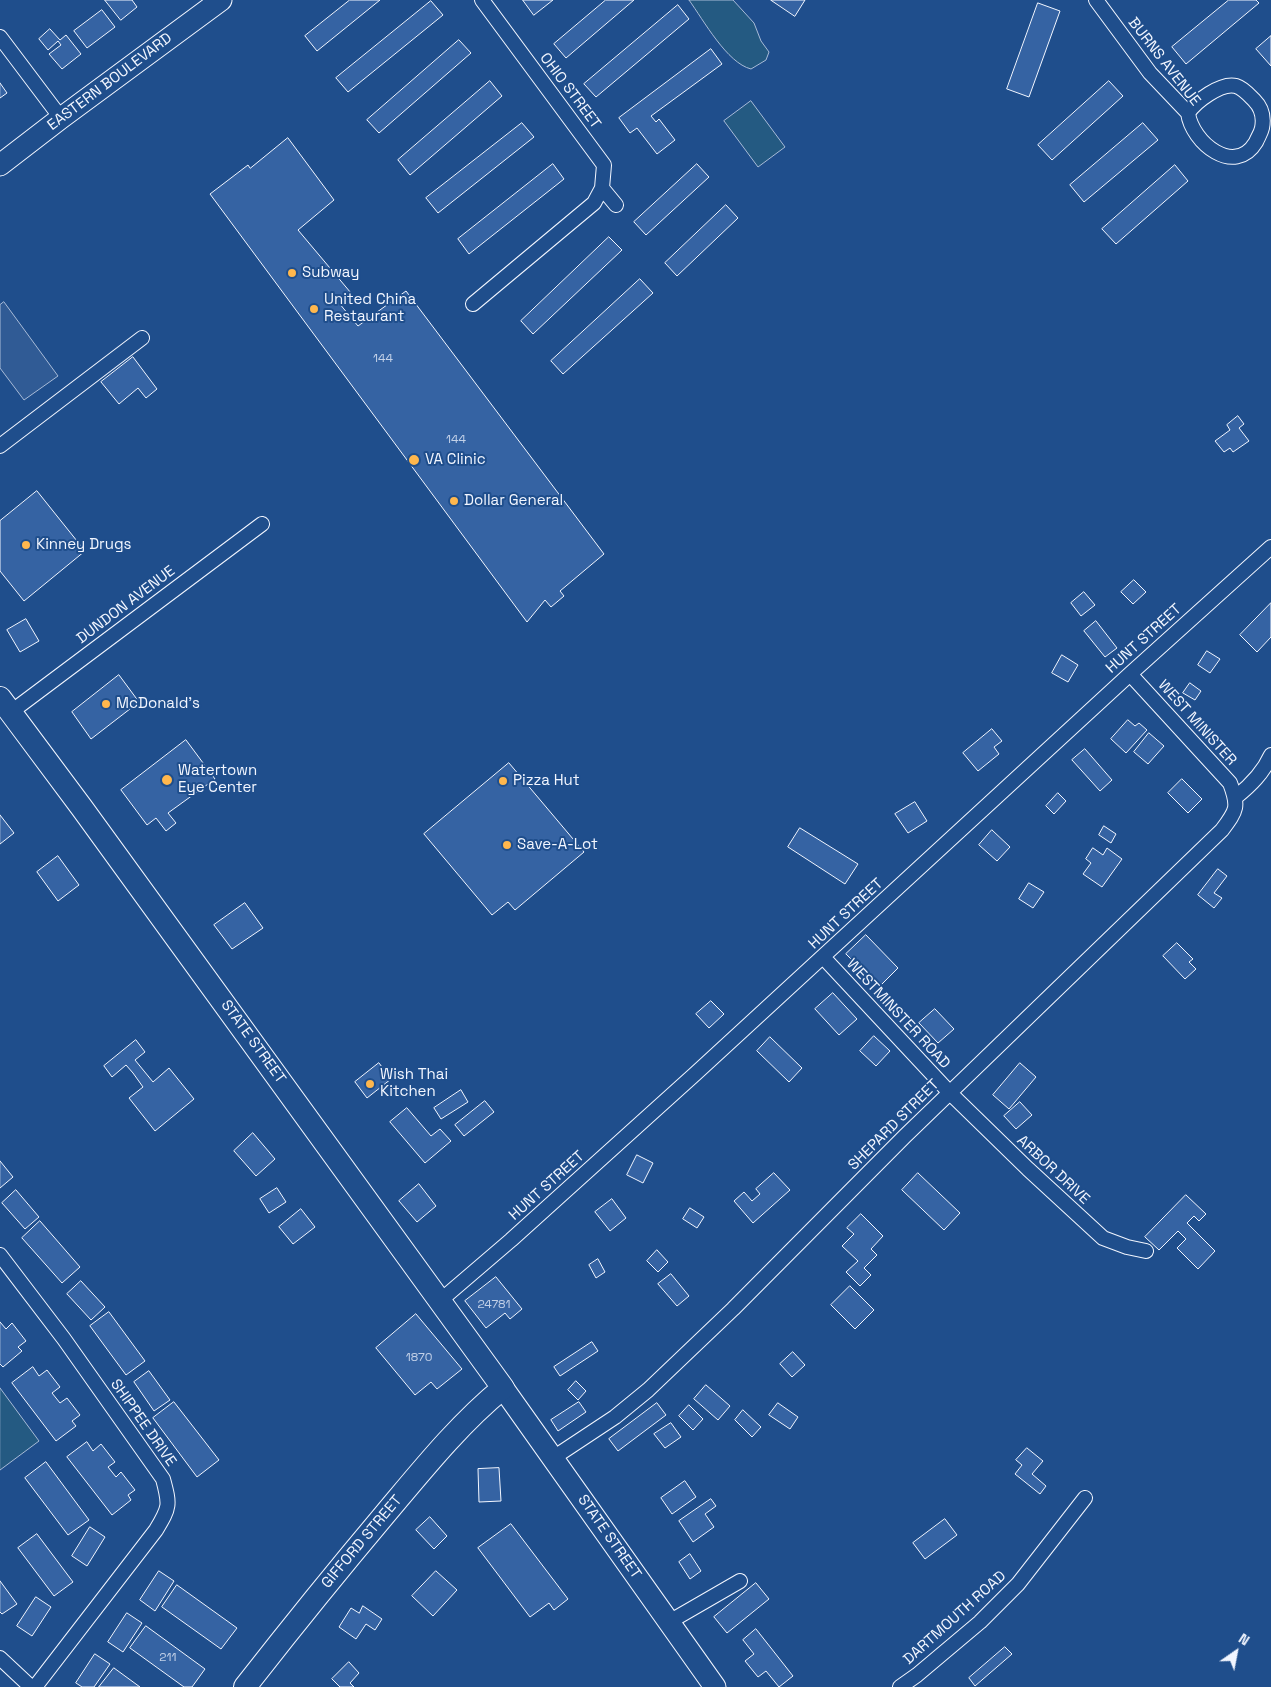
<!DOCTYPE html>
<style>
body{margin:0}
#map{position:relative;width:1271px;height:1687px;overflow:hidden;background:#1f4e8c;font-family:"Space Grotesk",sans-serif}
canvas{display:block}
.north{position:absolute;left:1211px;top:1627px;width:50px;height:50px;-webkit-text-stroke:4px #1f4e8c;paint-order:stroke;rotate:33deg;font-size:14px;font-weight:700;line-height:20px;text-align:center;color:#f2f6ff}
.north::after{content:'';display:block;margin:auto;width:18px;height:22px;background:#f2f6ff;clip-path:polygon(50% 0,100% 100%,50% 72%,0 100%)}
</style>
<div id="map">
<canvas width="1271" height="1687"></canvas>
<div class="north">N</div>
</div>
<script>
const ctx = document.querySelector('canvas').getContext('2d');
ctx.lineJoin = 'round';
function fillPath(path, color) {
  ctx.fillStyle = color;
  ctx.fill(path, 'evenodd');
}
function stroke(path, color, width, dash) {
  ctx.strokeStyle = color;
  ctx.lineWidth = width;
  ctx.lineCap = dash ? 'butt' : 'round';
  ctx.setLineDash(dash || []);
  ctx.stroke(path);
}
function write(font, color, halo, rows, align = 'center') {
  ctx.font = font + ' "Space Grotesk",sans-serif';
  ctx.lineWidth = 4;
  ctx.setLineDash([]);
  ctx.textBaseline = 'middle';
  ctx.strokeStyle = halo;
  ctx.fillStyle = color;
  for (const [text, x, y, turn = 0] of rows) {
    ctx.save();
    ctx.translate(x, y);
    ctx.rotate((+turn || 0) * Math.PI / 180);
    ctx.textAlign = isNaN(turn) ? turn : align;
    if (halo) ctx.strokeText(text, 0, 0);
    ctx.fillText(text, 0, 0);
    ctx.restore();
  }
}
const green = new Path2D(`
 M689 0H733L754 23 761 41 769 52 766 60 751 69C727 63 704 21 689 0Z
 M751 101 785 147 758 167 724 121Z
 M0 1388 39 1441 0 1470Z`);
const parking = new Path2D(`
 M4 302 58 376 24 400 0 368V305Z`);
const building = new Path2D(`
 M105 0H132L137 7 121 20Z
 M350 0H380L317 51 305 36Z
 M523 0H553L534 15Z
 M606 0H634L566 58 554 44Z
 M771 0H805L795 16Z
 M1229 0H1256L1259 3 1186 64 1172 47Z
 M431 1 443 15 348 92 336 78Z
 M1038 3 1060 11 1029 97 1007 89Z
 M678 5 689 19 596 97 584 84Z
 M102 10 115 27 87 48 74 31Z
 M50 29 60 40 66 35 81 54 62 69 49 54 61 45 58 41 48 50 39 39Z
 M1271 36V66L1256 49Z
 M459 40 471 53 379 133 367 120Z
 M711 49 722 64 651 116 656 122 659 119 675 140 657 154 637 128 630 133 619 118Z
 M490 81 502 96 410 175 398 160Z
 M1109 81 1123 96 1052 160 1038 145Z
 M0 83 7 93 0 98Z
 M522 123 534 137 438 213 426 198Z
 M1143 123 1158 140 1084 202 1070 185Z
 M288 138 334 200 298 230 351 293 339 303 358 326 406 291 604 554 560 591 564 596 551 607 545 600 527 622 210 194 248 165 250 168Z
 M553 164 564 179 469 254 458 239Z
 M697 164 709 177 646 235 634 222Z
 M1175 165 1188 181 1116 244 1102 229Z
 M726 205 738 218 677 276 665 263Z
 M609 237 622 250 533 334 521 321Z
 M640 279 653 293 563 374 551 361Z
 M133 357 157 389 146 398 138 388 119 404 101 382Z
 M1238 416 1244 424 1239 428 1249 441 1233 452 1230 448 1224 452 1215 441 1230 430 1227 425Z
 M37 491 85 551 24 601 0 571V521Z
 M1134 580 1146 592 1133 604 1121 592Z
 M1084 592 1095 605 1081 616 1071 603Z
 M1271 603V637L1257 652 1240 635Z
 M26 619 39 641 20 652 7 630Z
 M1096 621 1117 648 1105 657 1084 631Z
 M1207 651 1220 659 1210 673 1198 665Z
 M1062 655 1078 665 1068 682 1052 673Z
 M119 675 139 702 91 739 72 712Z
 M1190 683 1201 691 1195 700 1183 693Z
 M1128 720 1135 726 1139 723 1147 730 1126 753 1111 739Z
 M992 729 1002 741 994 747 999 754 978 771 963 753Z
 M1149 733 1164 746 1148 764 1134 752Z
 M186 740 215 779 168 813 176 823 166 831 156 818 147 825 121 790Z
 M1085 749 1112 780 1100 791 1072 760Z
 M509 763 584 852 515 910 508 902 492 915 424 834Z
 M1182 779 1202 799 1188 813 1168 793Z
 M1058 793 1066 801 1054 814 1046 806Z
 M915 802 927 821 908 833 895 814Z
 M0 815 14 833 0 844Z
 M1104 826 1116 834 1111 843 1099 835Z
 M800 828 858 864 845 884 788 847Z
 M992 830 1010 847 997 861 979 845Z
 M1093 848 1103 855 1107 848 1122 859 1102 887 1083 874 1091 863 1086 859Z
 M58 856 79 885 58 901 37 872Z
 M1218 869 1227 876 1214 893 1222 898 1214 908 1198 895Z
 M1029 883 1044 892 1033 908 1019 899Z
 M245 903 263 928 232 949 214 925Z
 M866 935 898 968 879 987 846 954Z
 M1177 943 1193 959 1189 962 1196 969 1185 979 1163 956Z
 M833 993 857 1019 839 1035 815 1009Z
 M711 1001 724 1014 709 1028 696 1014Z
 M935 1009 954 1029 938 1043 919 1023Z
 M874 1036 890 1051 876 1066 860 1051Z
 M770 1037 802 1068 789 1082 757 1051Z
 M136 1040 145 1052 135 1060 153 1082 169 1068 194 1099 155 1131 129 1098 143 1087 133 1073 126 1065 112 1077 104 1066Z
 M379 1063 391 1079 367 1098 355 1082Z
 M1020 1063 1036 1077 1009 1109 993 1095Z
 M461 1090 468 1102 441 1119 434 1108Z
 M485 1101 494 1112 464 1136 455 1125Z
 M1020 1102 1032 1115 1016 1129 1004 1116Z
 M407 1108 431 1136 440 1129 451 1141 425 1163 390 1122Z
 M253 1133 275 1159 256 1176 234 1151Z
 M637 1155 653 1163 643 1183 627 1175Z
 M0 1161 13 1177 0 1188Z
 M774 1173 790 1190 753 1223 734 1201 744 1192 752 1201 760 1194 756 1189Z
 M918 1173 960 1213 944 1230 902 1190Z
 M419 1184 436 1206 417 1222 399 1201Z
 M277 1188 286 1202 269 1213 260 1199Z
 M16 1190 39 1217 25 1229 2 1203Z
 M1186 1195 1206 1214 1199 1221 1194 1216 1187 1223 1215 1251 1198 1269 1177 1248 1186 1239 1178 1231 1159 1250 1145 1237Z
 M612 1199 626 1218 610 1231 595 1212Z
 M690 1208 704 1217 697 1228 683 1219Z
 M301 1209 315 1227 293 1244 279 1227Z
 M861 1214 883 1236 871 1249 877 1255 864 1268 871 1275 860 1286 846 1272 858 1261 842 1246 854 1234 847 1228Z
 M40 1221 80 1267 62 1283 22 1238Z
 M657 1250 668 1262 658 1272 647 1261Z
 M598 1259 605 1272 596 1278 589 1265Z
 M671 1274 689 1296 677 1306 658 1284Z
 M496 1277 522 1309 510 1319 505 1313 486 1328 465 1301Z
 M81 1281 105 1307 91 1320 67 1294Z
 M850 1286 874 1310 855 1329 831 1305Z
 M109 1312 145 1361 126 1375 90 1326Z
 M416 1314 462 1369 437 1389 431 1382 415 1395 376 1348Z
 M0 1322 6 1329 12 1323 26 1341 18 1347 22 1351 3 1367 0 1364Z
 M592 1342 598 1351 560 1376 554 1367Z
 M793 1352 805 1365 792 1377 780 1364Z
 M33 1367 39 1376 47 1370 60 1387 52 1393 60 1403 67 1398 80 1415 72 1421 76 1426 56 1441 12 1383Z
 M149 1371 170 1400 154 1411 134 1382Z
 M576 1381 586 1391 578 1400 568 1390Z
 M706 1385 730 1406 718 1420 694 1399Z
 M174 1402 219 1460 197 1477 153 1418Z
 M579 1402 586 1412 558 1431 551 1420Z
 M657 1403 666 1415 618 1451 609 1439Z
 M778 1403 798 1417 790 1429 769 1415Z
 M689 1405 703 1419 693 1430 679 1416Z
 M743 1410 761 1427 752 1437 735 1420Z
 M671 1423 681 1437 665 1448 654 1434Z
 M87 1442 93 1451 101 1444 115 1462 108 1467 116 1477 121 1472 135 1490 128 1495 131 1500 112 1515 67 1457Z
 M1027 1448 1043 1461 1032 1474 1046 1486 1040 1494 1015 1474 1022 1465 1016 1460Z
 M46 1462 89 1520 68 1535 25 1478Z
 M499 1468 501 1501 479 1502 478 1469Z
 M685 1481 696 1497 672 1514 661 1498Z
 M711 1499 716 1506 705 1514 714 1527 693 1542 679 1521Z
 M430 1517 447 1536 434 1549 416 1530Z
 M945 1519 957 1535 925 1559 913 1543Z
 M511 1524 568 1599 554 1610 549 1603 530 1617 478 1548Z
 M90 1527 105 1537 87 1566 72 1556Z
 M37 1534 73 1582 54 1596 18 1548Z
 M690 1554 701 1571 690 1579 679 1562Z
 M159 1571 174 1581 155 1611 140 1600Z
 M436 1571 457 1590 433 1616 412 1596Z
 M0 1581 17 1604 2 1614 0 1612Z
 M756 1583 769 1599 727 1633 714 1617Z
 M177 1585 237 1628 221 1649 162 1607Z
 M36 1597 51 1607 32 1636 17 1626Z
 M363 1606 382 1619 375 1630 366 1624 356 1639 339 1627 351 1608 359 1613Z
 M127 1613 142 1623 123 1652 108 1642Z
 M146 1626 205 1669 192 1687H184L130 1648Z
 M756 1629 793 1676 779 1687 766 1671 758 1677 745 1661 754 1654 743 1640Z
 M1005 1647 1012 1654 975 1686 969 1678Z
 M95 1654 110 1664 94 1687H82L76 1683Z
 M349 1662 359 1673 350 1683 354 1687H340L332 1679Z
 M114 1668 140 1687H99Z`);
const minor = new Path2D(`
 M482 0 604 165 602 188 616 205
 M1096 0 1150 73 1188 113C1192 143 1235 177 1256 142 1258 137 1261 133 1262 128 1264 118 1262 108 1254 100 1249 95 1243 88 1236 86 1221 82 1195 102 1188 113
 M0 37 61 118
 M473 304 594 203 602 188
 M0 446 142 338
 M11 712 262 524
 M1236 797C1251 785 1263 773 1271 755
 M823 957 950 1093 1028 1169 1103 1238 1127 1247 1146 1251
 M0 1255 64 1339 163 1479C170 1505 170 1507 156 1530L35 1687
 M441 1300 511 1240 695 1074 1130 674 1271 547
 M553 1458 615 1417 648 1390 733 1309 905 1136 1222 830C1237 810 1239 807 1230 783L1130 674
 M669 1622 740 1581
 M0 1658 31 1687
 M900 1687 917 1675 980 1622 1018 1584 1085 1498`);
const primary = new Path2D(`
 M0 165 61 118 221 0
 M503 1388 715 1687`);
const trunk = new Path2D(`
 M0 698 82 808 503 1388C459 1424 423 1469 386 1513 338 1570 291 1628 245 1687`);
const markers = [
 [292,273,5,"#ffb74d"],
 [314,309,5,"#ffb74d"],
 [414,460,6,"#ffb74d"],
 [454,501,5,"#ffb74d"],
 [26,545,5,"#ffb74d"],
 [106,704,5,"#ffb74d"],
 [167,780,6,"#ffb74d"],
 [503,781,5,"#ffb74d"],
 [507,845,5,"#ffb74d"],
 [370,1084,5,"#ffb74d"]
];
const numberNames = [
 ["144",383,359],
 ["144",456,440],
 ["24781",494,1305],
 ["1870",419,1358],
 ["211",168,1658]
];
const streetNames = [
 ["BURNS AVENUE",1164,62,52],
 ["EASTERN BOULEVARD",110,82,-37],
 ["OHIO STREET",570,91,53],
 ["DUNDON AVENUE",126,605,-37],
 ["HUNT STREET",1144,639,-42],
 ["WEST MINISTER",1197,723,48],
 ["HUNT STREET",846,914,-43],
 ["WESTMINSTER ROAD",898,1014,47],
 ["STATE STREET",253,1042,54],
 ["SHEPARD STREET",894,1125,-45],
 ["ARBOR DRIVE",1053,1170,43],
 ["HUNT STREET",547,1186,-42],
 ["SHIPPEE DRIVE",143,1423,55],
 ["STATE STREET",609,1537,55],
 ["GIFFORD STREET",362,1542,-50],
 ["DARTMOUTH ROAD",955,1618,-42]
];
const poiNames = [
 ["Subway",302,273],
 ["United China",324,300],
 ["Restaurant",324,317],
 ["VA Clinic",425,460],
 ["Dollar General",464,501],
 ["Kinney Drugs",36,545],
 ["McDonald's",116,704],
 ["Watertown",178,771],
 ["Eye Center",178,788],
 ["Pizza Hut",513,781],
 ["Save-A-Lot",517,845],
 ["Wish Thai",380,1075],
 ["Kitchen",380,1092]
];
fillPath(green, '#245a82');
stroke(green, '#a8bbd7', 1);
fillPath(parking, '#305b95');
stroke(parking, '#a8bbd7', 1);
fillPath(building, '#3563a3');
stroke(building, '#f2f6ff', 1);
stroke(minor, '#f2f6ff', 16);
stroke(primary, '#f2f6ff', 23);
stroke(trunk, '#f2f6ff', 24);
stroke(minor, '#1f4e8c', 14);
stroke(primary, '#1f4e8c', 21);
stroke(trunk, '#1f4e8c', 22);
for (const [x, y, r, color] of markers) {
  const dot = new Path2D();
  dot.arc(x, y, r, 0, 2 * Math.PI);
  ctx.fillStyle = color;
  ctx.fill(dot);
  stroke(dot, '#1f4e8c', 2);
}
write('12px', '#c3d1e8', null, numberNames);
write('15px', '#f2f6ff', '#1f4e8c', streetNames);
write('15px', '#f2f6ff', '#1f4e8c', poiNames, 'left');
</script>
